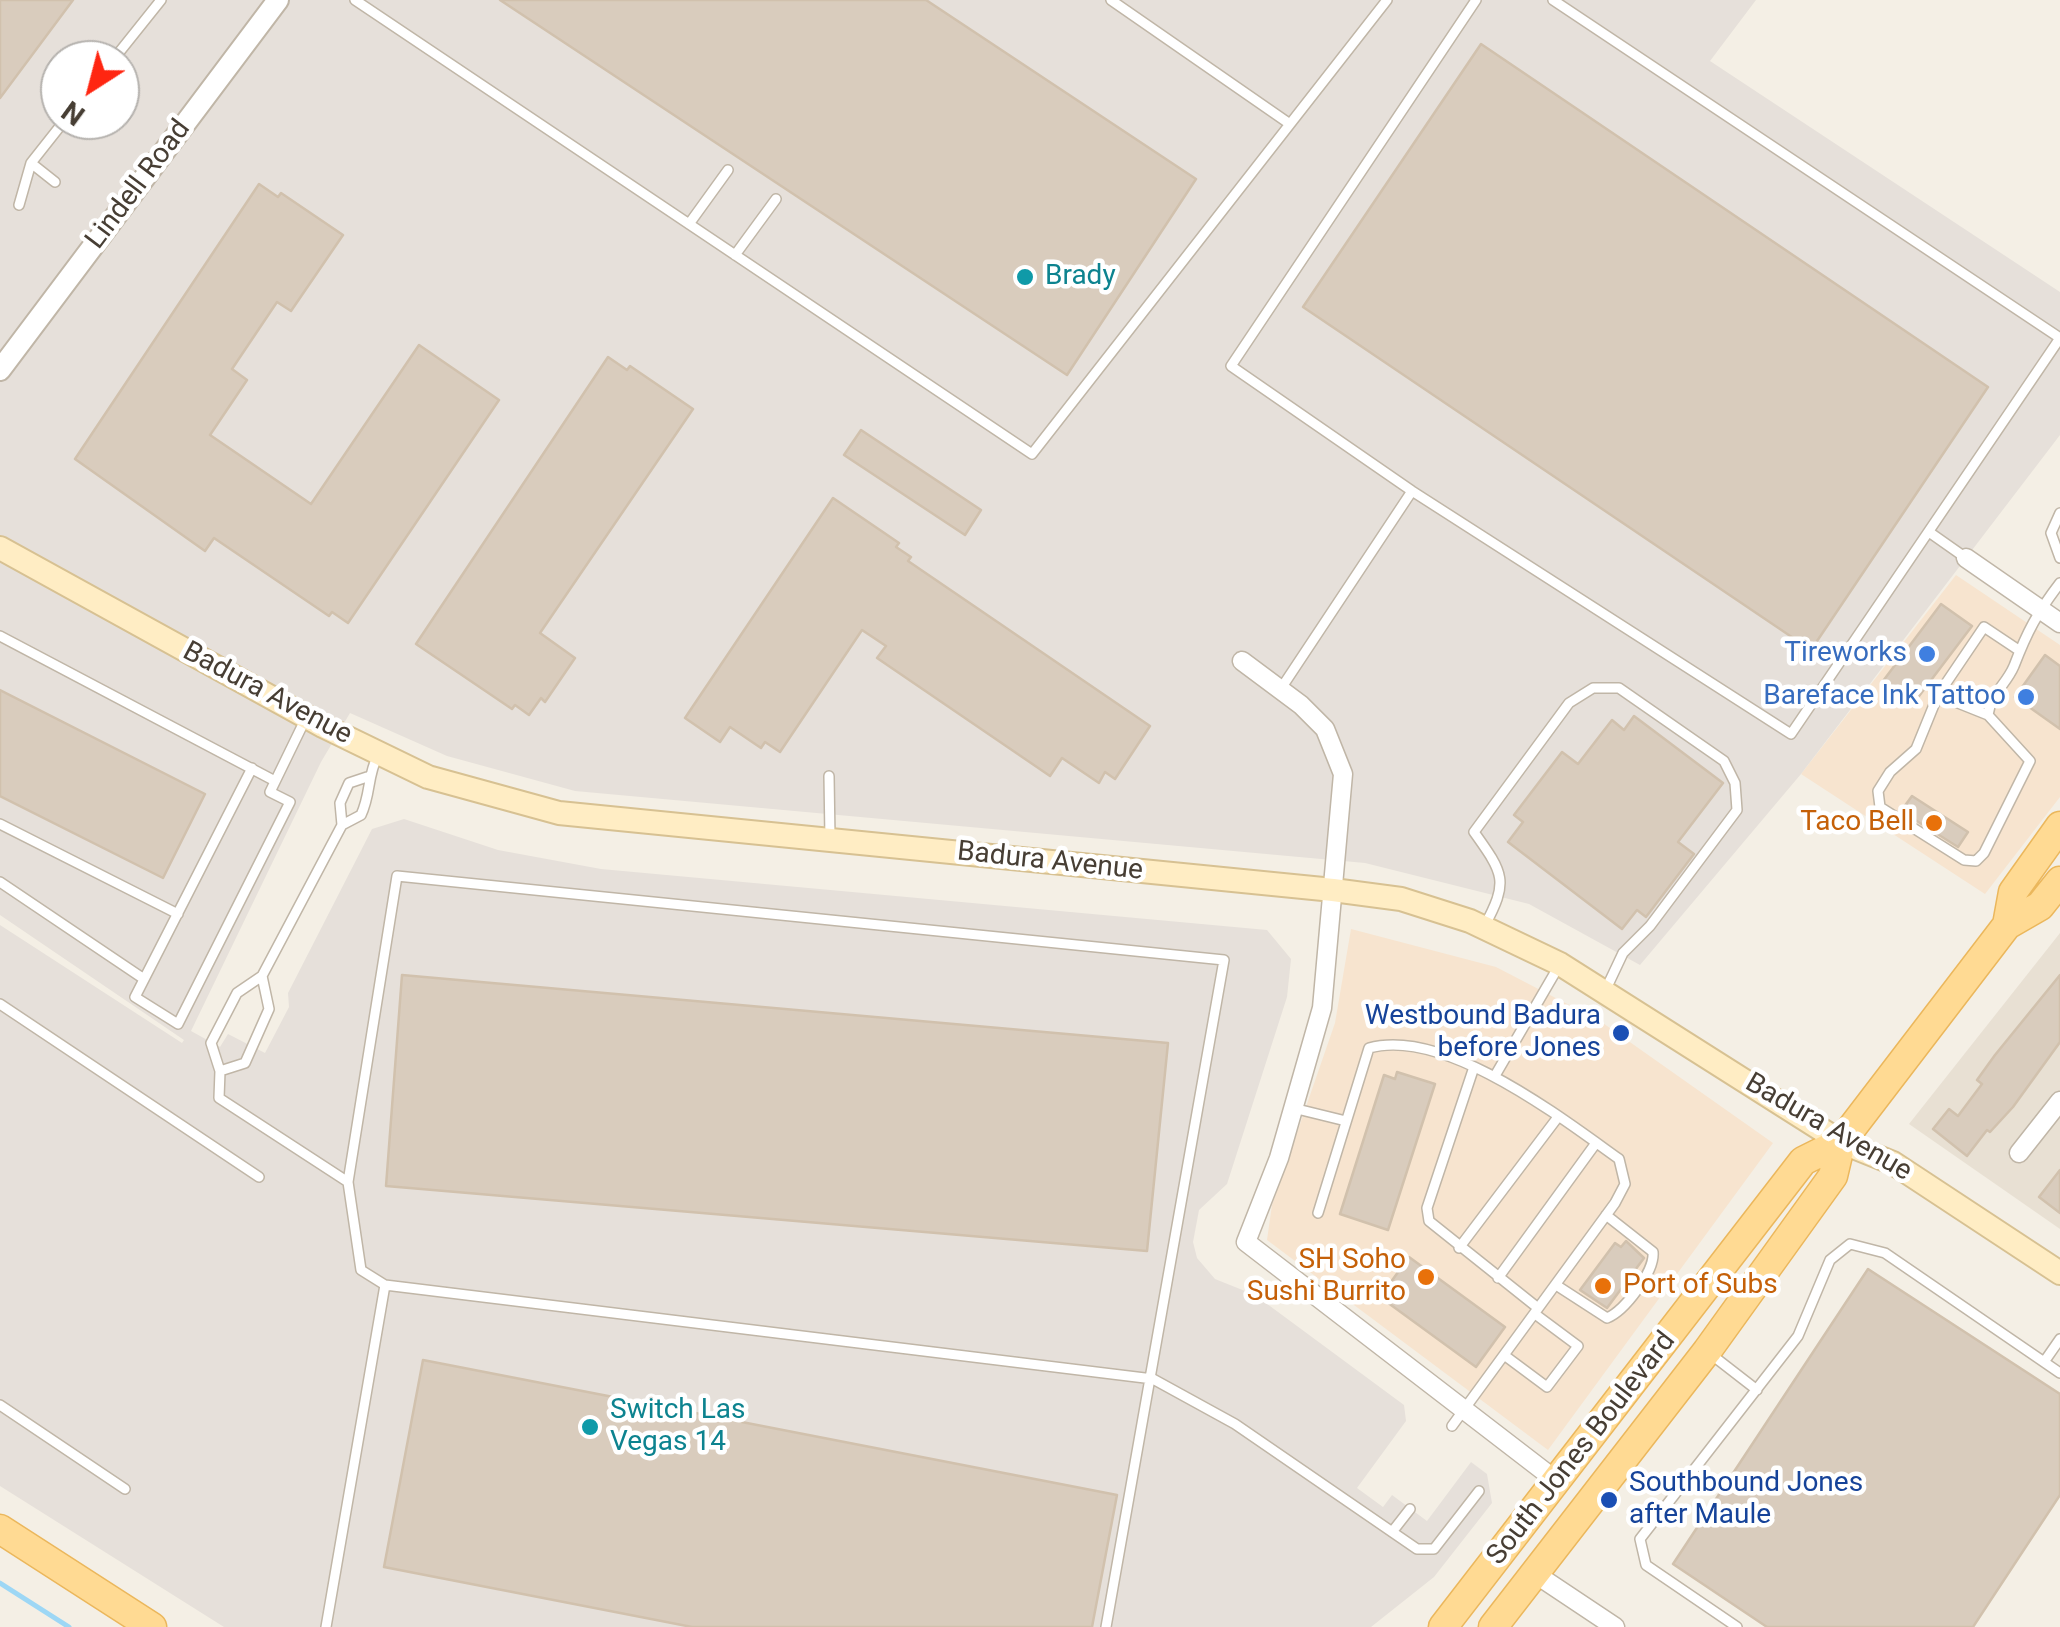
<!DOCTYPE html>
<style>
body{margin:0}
#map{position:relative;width:2060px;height:1627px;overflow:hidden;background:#f4efe5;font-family:Roboto,sans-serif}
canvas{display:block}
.north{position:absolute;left:40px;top:40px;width:100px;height:100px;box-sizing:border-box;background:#fff;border:2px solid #b5b2ae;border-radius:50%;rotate:216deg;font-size:28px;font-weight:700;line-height:40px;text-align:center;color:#473e34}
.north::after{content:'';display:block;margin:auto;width:35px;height:45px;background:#ff2611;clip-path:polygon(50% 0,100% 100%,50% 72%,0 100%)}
</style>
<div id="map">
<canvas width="2060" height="1627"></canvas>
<div class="north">N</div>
</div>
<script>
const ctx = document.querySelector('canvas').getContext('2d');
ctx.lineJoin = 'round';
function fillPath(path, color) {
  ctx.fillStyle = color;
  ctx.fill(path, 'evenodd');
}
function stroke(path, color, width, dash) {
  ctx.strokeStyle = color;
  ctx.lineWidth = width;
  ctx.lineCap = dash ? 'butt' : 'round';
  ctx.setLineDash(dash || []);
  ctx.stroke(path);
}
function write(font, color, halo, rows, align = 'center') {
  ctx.font = font + ' Roboto,sans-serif';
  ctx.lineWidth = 9;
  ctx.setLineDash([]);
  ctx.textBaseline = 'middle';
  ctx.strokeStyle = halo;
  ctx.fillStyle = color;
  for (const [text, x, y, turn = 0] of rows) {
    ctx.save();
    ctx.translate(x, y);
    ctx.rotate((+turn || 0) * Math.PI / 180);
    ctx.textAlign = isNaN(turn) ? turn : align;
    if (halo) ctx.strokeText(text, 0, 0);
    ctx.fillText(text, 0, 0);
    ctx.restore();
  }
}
const residential = new Path2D(`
 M2060 933V1229L1909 1124Z`);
const commercial = new Path2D(`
 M1956 575 2060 645V797L1985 894 1801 774Z
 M1351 929 1496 967 1600 1021 1773 1143 1548 1450 1267 1240 1272 1205 1335 1023Z`);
const industrial = new Path2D(`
 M0 0H1756L1710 61 2060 292V435L1801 774 1640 965 1529 904 1365 863 575 791 447 756 350 713 321 762 191 1031 220 1047 228 1034 265 1053 289 1007 288 993 372 829 404 819 498 850 601 869 1267 930 1291 959 1287 997 1227 1184 1199 1210 1193 1242 1197 1258 1215 1279 1255 1295 1404 1405 1406 1421 1357 1488 1383 1507 1392 1495 1427 1521 1471 1462 1487 1474 1492 1503 1434 1577 1371 1627H224L0 1486V925L182 1043 184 1040 0 915ZM60 60H120V120H60Z`);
const stream = new Path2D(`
 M0 1583 69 1627`);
const building = new Path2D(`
 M0 0H73L0 98Z
 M500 0H926L1196 179 1067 375Z
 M1481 44 1988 387 1811 650 1303 307Z
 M259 184 278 197 281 193 343 235 291 311 277 302 232 369 247 380 210 435 311 504 419 345 499 400 348 623 332 612 329 616 214 538 205 551 75 459Z
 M608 357 627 370 630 366 693 409 540 633 575 658 545 702 541 698 529 715 515 705 512 709 416 644Z
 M861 430 981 510 965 535 844 455Z
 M833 498 899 543 896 547 911 557 908 561 1150 726 1115 779 1105 772 1099 783 1062 758 1050 776 877 658 886 646 862 630 780 752 765 742 761 748 730 727 720 742 685 718Z
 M1941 604 1972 626 1913 704 1883 681Z
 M2045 655 2060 666V729L2015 697Z
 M0 690 205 794 163 878 0 796Z
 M1634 716 1723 783 1678 842 1694 854 1646 917 1637 910 1622 929 1508 842 1523 822 1514 815 1562 752 1578 764 1612 720 1624 730Z
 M1912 796 1968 832 1958 847 1901 811Z
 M402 975 1168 1043 1147 1251 386 1186Z
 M2060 975V1042L2013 1107 1990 1132 1987 1130 1967 1156 1933 1129 1949 1109 1958 1116 1982 1084 1977 1080 1995 1055Z
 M1397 1072 1435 1084 1388 1230 1340 1214 1384 1075 1395 1079Z
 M2060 1170V1213L2039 1197Z
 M1626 1241 1644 1258 1607 1308 1580 1290 1615 1243 1621 1247Z
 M1409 1257 1505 1327 1476 1367 1380 1297Z
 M1868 1269 2060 1394V1495L1973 1627H1767L1673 1564Z
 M423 1360 1117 1495 1092 1627H692L384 1567Z`);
const service = new Path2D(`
 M355 0 1032 454 1387 0
 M1111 0 1287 122
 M1476 0 1231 366 1412 491 1791 734 2060 338
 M1553 0 2060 338
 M113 60 161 0
 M55 182 31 163 65 120
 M19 205 31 163
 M689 224 728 170
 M735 255 776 199
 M2060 513 2051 533 2060 558
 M1929 532 1966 558
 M0 636 275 781
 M2017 649 1984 627 1938 695 1916 749 1890 772 1878 791 1880 807 1964 860 1976 861 1984 853 2030 761 1988 715C1991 693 2006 685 2014 666 2027 632 2037 613 2060 583
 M1280 690 1412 491
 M1938 695 1988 715
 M252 768 135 997 178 1024 290 802 270 792 305 720
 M829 776 830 838
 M367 777 349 783 340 803 342 825 262 976 237 993 211 1043 220 1071 219 1098 348 1182 361 1270 385 1285 1153 1379 1235 1424 1417 1549H1434L1479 1491
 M0 824 178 914
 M342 825 361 815C371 794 367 776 378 755
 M0 882 144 979
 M1484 927C1509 881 1504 874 1474 832L1569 703 1593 688H1619L1724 761 1735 783 1737 810 1650 926 1623 953 1606 989
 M0 1004 259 1177
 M1474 1067 1427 1208 1429 1221 1538 1308
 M220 1071 245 1063 269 1009 262 976
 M1496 1074 1560 964
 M1293 1108 1346 1121
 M348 1182 397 876 1224 960 1106 1627
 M1318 1213 1369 1048C1444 1027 1560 1117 1619 1159L1625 1184 1615 1203 1452 1426
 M1459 1248 1558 1117
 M1498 1278 1596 1143
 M1556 1285 1607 1318C1625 1311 1655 1271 1653 1252L1606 1215
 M2060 1339 2044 1362 2060 1373
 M1708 1352 1757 1390
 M1504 1355 1547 1387 1578 1346 1535 1314
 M0 1405 125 1489
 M1392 1532 1410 1509
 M326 1627 385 1285
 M1737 1627 1646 1565 1640 1539 1798 1336 1830 1260 1850 1244 1885 1253 2044 1362`);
const minor = new Path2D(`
 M1966 558 2060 623
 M1242 661 1301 705 1325 729 1343 774 1322 1008 1279 1158 1246 1242 1558 1482
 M2019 1153 2060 1101
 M1534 1573 1615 1627`);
const tertiary = new Path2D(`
 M0 370 278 0`);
const secondary = new Path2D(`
 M0 548 323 726 428 777 559 813 1333 890 1401 899 1470 921 1560 964 1841 1142 1893 1163 2060 1273`);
const primary = new Path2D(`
 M2007 925 2013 892 2060 826
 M0 1529 152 1627
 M1443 1627 1803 1161 1841 1142
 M1493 1627 1707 1351 1833 1176 1841 1142 2007 925 2040 906 2060 881`);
const markers = [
 [1025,277,10,"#0f9aa8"],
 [1927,654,10,"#3f7fe0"],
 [2026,697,10,"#3f7fe0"],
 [1934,823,10,"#e8710a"],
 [1621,1033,10,"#1a4fb4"],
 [1426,1277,10,"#e8710a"],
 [1603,1286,10,"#e8710a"],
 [590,1427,10,"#0f9aa8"],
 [1609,1500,10,"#1a4fb4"]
];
const streetNames = [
 ["Lindell Road",139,185,-53],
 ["Badura Avenue",267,694,28],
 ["Badura Avenue",1050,862,6],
 ["Badura Avenue",1828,1128,30],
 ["South Jones Boulevard",1582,1449,-52]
];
const cultureNames = [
 ["Brady",1045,277],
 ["Switch Las",610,1411],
 ["Vegas 14",610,1443]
];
const shopNames = [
 ["Tireworks",1907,654],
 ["Bareface Ink Tattoo",2006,697]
];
const foodNames = [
 ["Taco Bell",1914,823],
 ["SH Soho",1406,1261],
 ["Sushi Burrito",1406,1293],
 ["Port of Subs",1623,1286,"left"]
];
const transitNames = [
 ["Westbound Badura",1601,1017],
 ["before Jones",1601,1049],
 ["Southbound Jones",1629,1484,"left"],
 ["after Maule",1629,1516,"left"]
];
fillPath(residential, '#e8e0d3');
fillPath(commercial, '#f7e4cf');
fillPath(industrial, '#e6e0da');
stroke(stream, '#9dd7f5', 5);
fillPath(building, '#d9ccbd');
stroke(building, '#d1c1ad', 2.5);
stroke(service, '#c0b6a7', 12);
stroke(minor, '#c0b6a7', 21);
stroke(tertiary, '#c0b6a7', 24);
stroke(secondary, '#d7c192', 26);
stroke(primary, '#ebb75c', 31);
stroke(service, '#fff', 9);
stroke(minor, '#fff', 18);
stroke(tertiary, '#fff', 20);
stroke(secondary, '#ffedc4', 22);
stroke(primary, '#ffda93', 28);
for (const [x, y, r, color] of markers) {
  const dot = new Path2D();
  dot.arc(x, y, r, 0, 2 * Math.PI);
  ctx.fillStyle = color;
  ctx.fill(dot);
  stroke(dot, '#fff', 4);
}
write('28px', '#473e34', '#fff', streetNames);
write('28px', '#0d838f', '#fff', cultureNames, 'left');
write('28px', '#366cbe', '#fff', shopNames, 'right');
write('28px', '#c56008', '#fff', foodNames, 'right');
write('28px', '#164399', '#fff', transitNames, 'right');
</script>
